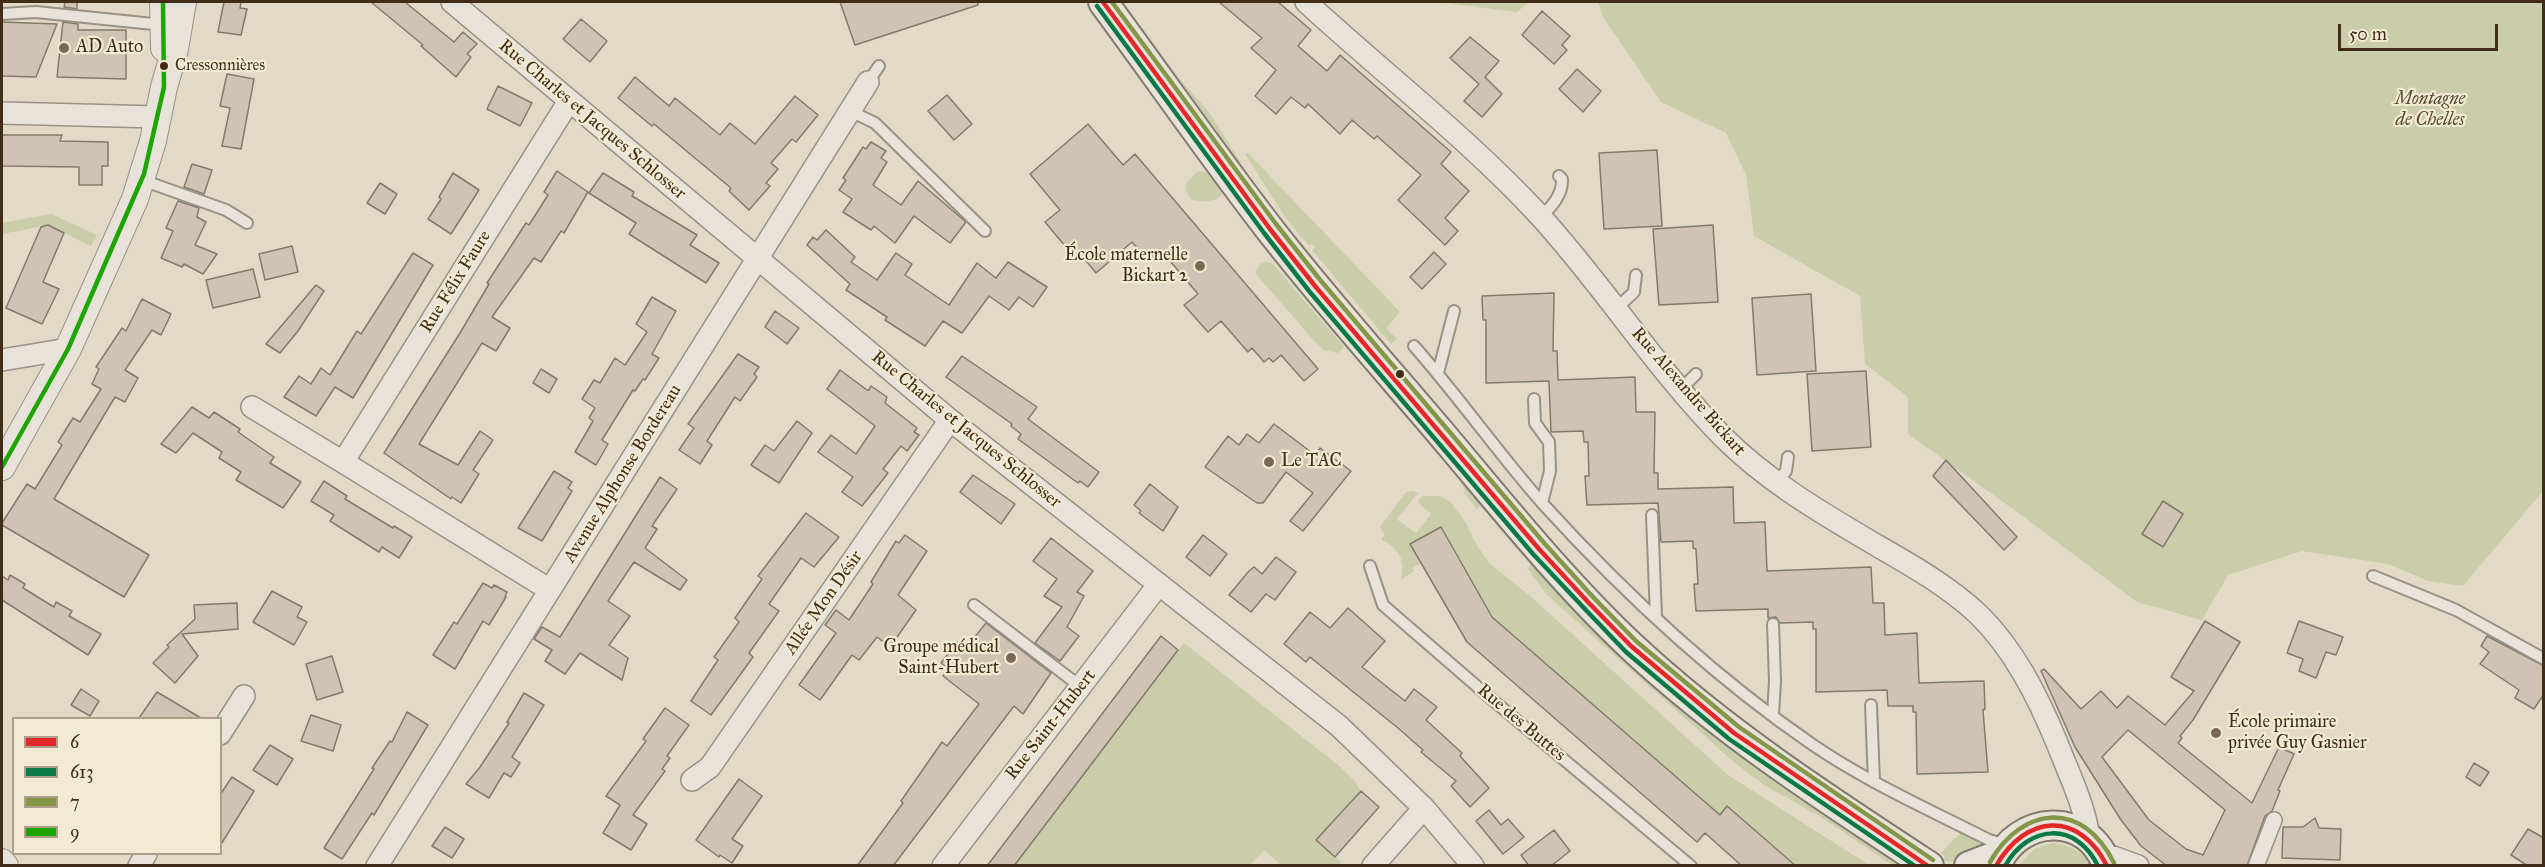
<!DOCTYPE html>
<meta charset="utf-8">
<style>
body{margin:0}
#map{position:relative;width:2545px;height:867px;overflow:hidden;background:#e2dac6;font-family:"IM FELL Great Primer",serif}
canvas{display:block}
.frame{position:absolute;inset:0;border:3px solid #412c17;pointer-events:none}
.legend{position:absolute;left:12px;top:717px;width:210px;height:138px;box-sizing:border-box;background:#f3ead3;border:2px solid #ac9e88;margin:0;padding:8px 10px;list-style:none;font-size:18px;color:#412c17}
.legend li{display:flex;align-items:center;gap:12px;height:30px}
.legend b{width:30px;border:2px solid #ac9e88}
.scale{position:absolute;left:2338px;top:24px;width:160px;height:27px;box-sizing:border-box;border:3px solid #412c17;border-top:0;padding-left:8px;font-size:18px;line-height:21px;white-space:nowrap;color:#412c17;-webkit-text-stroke:4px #f3ead3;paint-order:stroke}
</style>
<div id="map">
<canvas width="2545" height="867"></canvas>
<div class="frame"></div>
<ul class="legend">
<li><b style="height:8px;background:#e42729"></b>6</li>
<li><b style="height:8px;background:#097a47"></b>613</li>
<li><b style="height:8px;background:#849748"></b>7</li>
<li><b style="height:8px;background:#1da502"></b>9</li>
</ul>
<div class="scale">50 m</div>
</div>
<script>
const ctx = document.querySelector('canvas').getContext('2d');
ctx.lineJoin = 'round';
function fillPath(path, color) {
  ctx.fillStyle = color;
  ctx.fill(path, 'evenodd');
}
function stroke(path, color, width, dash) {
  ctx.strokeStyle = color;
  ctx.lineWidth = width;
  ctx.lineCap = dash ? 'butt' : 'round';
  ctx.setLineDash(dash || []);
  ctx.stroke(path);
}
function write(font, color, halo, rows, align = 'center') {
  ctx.font = font + ' "IM FELL Great Primer",serif';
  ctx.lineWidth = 4.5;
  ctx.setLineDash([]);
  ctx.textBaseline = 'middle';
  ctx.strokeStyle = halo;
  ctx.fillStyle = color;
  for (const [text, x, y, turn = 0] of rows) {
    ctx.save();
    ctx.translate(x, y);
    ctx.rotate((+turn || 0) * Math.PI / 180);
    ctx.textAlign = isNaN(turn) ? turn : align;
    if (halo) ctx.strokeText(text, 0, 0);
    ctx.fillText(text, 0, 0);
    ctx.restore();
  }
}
const green = new Path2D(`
 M1117 2H1123L1178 77 1209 112 1261 195Z
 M1437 2H1436H1529L1517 12Z
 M1598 2H2543V491L2463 586 2428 581 2388 564 2302 551 2228 575 2202 620 2137 602 2024 517 1908 434V397L1865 364 1860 296 1754 236 1746 175 1726 133 1661 102 1603 17Z
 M1248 153 1400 312 1386 328 1397 339 1391 344 1312 250 1315 248 1312 244 1309 246 1287 220 1245 154Z
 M1198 171C1214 173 1218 178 1223 193 1214 204 1205 202 1191 200L1186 191 1187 182Z
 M51 214 97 235 91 246 48 225 2 234V223Z
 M1267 262 1273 264 1344 347 1338 353 1323 350 1316 343 1255 273 1260 264Z
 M1368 370 1484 502 1477 509 1465 494 1462 482Z
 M1413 491 1418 493 1397 519 1399 521 1416 533 1431 514 1418 502 1422 496H1439L1450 501 1466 523 1476 544 1490 564 1529 595 1728 775 1869 865H1796L1728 806 1720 815 1492 617 1441 527 1410 544 1421 563 1412 568 1414 571 1401 580C1406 561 1399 547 1381 540L1385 535 1380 527 1406 492Z
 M1535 561 1908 865H1892L1821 817 1764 785 1735 763 1547 595 1527 568Z
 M1184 643 1338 765 1354 780 1361 791 1316 840 1342 862 1339 865H1281L1264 850 1250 865 1014 866Z
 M1961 832 1984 846 1959 862 1943 861 1945 857 1941 853Z
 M2052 843C2069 844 2082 851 2091 865L2018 866 2034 849Z`);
const building = new Path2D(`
 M65 2H77V9L64 7Z
 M224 2H241L240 8 247 9 241 35 218 32Z
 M371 2H405L454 42 463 32 477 44 467 54 471 57 456 77 421 46 423 45Z
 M840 2H978V5L855 45Z
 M1219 2H1278L1311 30 1298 46 1327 71 1340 55 1451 152 1441 164 1469 191 1445 218 1458 231 1445 245 1398 200 1421 175 1377 136 1374 139 1352 120 1340 134 1308 104 1305 108 1291 97 1276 114 1255 96 1276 70 1251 48 1262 38Z
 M1542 11 1570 36 1562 45 1567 50 1554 64 1522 35Z
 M581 19 607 41 590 62 563 39Z
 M2 22 57 24 36 77 2 76Z
 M63 22 78 24V30H126V79L57 77Z
 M1470 37 1499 61 1485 77 1502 94 1482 117 1464 101 1479 84 1450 58Z
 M1577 69 1601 91 1583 112 1559 89Z
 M227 74 254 79 241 149 222 146 230 108 220 106Z
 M635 77 669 106 675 98 720 135 730 123 755 144 795 96 818 115 796 142 792 139 771 163 778 169 766 183 770 186 749 210 729 191 731 188 654 124 652 126 618 98Z
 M498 86 532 103 520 126 487 109Z
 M947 95 972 124 954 140 928 111Z
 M1088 124 1123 165 1135 154 1318 369 1304 381 1281 355 1273 362 1269 358 1264 362 1252 348 1248 352 1221 321 1208 332 1184 305 1198 294 1160 249 1148 260 1132 242 1096 273 1082 256 1076 259 1045 222 1060 210 1030 174Z
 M2 135H62L60 141 108 142V166H102V185H79V167L2 166Z
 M871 142 886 151 881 158 887 162 873 185 901 205 918 181 966 222 950 243 914 216 895 243 874 226 871 230 843 212 852 199 839 190 846 180 843 178 863 147 866 149Z
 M1657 150 1662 226 1604 229 1599 153Z
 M192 164 212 170 204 194 184 187Z
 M557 171 588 192 564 233 561 231 541 262 534 258 492 317 510 328 496 351 482 343 419 444 458 465 480 431 493 440 473 470 479 474 461 503 452 497 451 499 384 453 460 333 489 284 487 283 526 223 529 225 548 195 544 192Z
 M453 173 479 190 451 234 428 219 441 199 439 197Z
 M603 173 634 192 632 196 697 235 690 245 719 263 706 283 629 234 636 223 589 193Z
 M380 183 397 194 385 214 367 203Z
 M178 201 199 208 197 217 206 222 195 245 217 254 203 274 184 264 182 267 161 258 173 231 166 228Z
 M48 225 64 233 43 282 59 289 42 324 6 308 41 227Z
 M1713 225 1718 302 1659 305 1653 229Z
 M826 230 855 257 851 262 877 280 896 253 912 264 905 275 949 305 977 263 996 278 1008 262 1047 287 1033 307 1019 297 1009 310 989 296 962 333 943 321 925 346 885 320 887 317 846 290 850 284 807 245 813 237 817 240Z
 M292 246 298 272 265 280 259 254Z
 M1434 252 1446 264 1422 289 1410 277Z
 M413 253 433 265 353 398 335 387 316 416 284 397 299 376 311 384 321 368 330 375 357 331 361 334Z
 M253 269 260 297 213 308 206 280Z
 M316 285 324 291 298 331 280 353 266 344Z
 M1554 293 1553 351H1557L1558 380 1635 377 1636 412H1655L1654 473H1658V489L1733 487 1734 523 1765 522 1767 571 1871 567 1873 603H1884L1885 635 1917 633 1919 683 1984 681 1985 709 1983 710 1988 772 1917 774 1916 712H1913V706H1888L1887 690 1816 692V629H1813V622L1780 623 1776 617 1768 618V609L1696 611 1694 584H1698L1696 549 1693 548V541L1661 542 1658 503 1587 505 1585 476H1589L1588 442H1584L1583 431 1551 432 1549 381 1486 383V320H1483L1482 296Z
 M1811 294 1816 371 1757 375 1752 298Z
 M652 297 676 311 652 354 659 358 645 380 643 379 635 391 633 390 602 440 608 444 596 465 575 452 593 421 589 418 595 408 582 399 594 380 600 383 615 358 625 365 647 332 636 324Z
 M142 299 171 314 161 335 152 330 125 370 138 378 125 402 115 397 54 499 149 555 124 597 2 525V523L27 484 35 489 62 445 58 442 73 418 80 422 101 389 92 384 99 369 96 367 122 328 126 331Z
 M775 311 799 328 787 344 765 327Z
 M738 354 759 367 754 374 757 377 740 401 735 397 707 441 712 445 700 464 679 450 694 428 688 424Z
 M962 356 1037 407 1028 419 1099 472 1088 487 1080 481 1078 483 1018 439 1021 434 1011 426 1012 424 946 377Z
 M541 369 557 379 549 393 533 383Z
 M840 370 867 390H869L871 386 887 397 885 403 917 428 914 432 919 435 907 451 901 446 883 469 888 473 862 506 842 492 853 477 818 452 831 435 856 454 875 426 827 389Z
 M1866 371 1871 447 1812 451 1807 374Z
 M192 407 209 418 214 412 240 429 238 432 274 457 270 463 301 482 283 508 236 480 241 472 219 458 222 452 193 433 176 453 161 444Z
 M797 421 812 433 779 483 751 465 765 445 774 451Z
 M1274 424 1315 455 1320 448 1351 471 1303 531 1290 521 1313 493 1286 472 1263 503H1257L1205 467 1228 436 1239 445 1247 434 1259 443Z
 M1946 460 2017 537 2004 550 1933 476Z
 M554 471 572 482 568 488 572 491 542 541 518 528Z
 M973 475 1015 504 1001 524 960 492Z
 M660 477 677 489 652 526 657 529 645 548 687 580 680 590 634 562 608 601 630 616 609 645 628 658 622 680 580 653 565 674 545 661 552 650 534 639 542 627 560 637Z
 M324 481 347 496 345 499 393 528 394 526 412 537 399 558 382 547 379 552 330 521 334 515 311 501Z
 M1150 484 1178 507 1163 531 1139 513 1141 511 1134 505Z
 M2163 501 2183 514 2163 547 2142 534Z
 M806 513 839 537 814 567 801 558 769 604 779 611 749 653 753 657 711 715 691 701 718 660 714 657 739 622 735 618 762 579 758 576Z
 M1441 527 1492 617 1720 815 1727 806 1796 866H1742L1705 833 1697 842 1467 642 1410 544Z
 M905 535 927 551 898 595 916 610 890 647 877 637 859 660 852 655 820 700 799 685 836 633 825 625 836 610 849 620 873 584 871 582 896 541 899 543Z
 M1203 535 1227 554 1210 576 1186 557Z
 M1051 538 1093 571 1077 592 1084 596 1067 627 1079 636 1060 661 1035 643 1062 607 1044 596 1057 579 1033 561Z
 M1276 557 1296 572 1275 600 1266 594 1251 612 1229 595 1249 571 1254 567 1262 574Z
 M10 575 25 584 23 588 54 607 56 602 72 611 69 616 101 634 88 655 2 600V576L8 580Z
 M483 583 492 588 494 585 507 592 505 597H506L489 625 483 621 455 669 433 655 454 622 457 624Z
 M272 591 302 607 297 617 307 622 294 645 253 622Z
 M237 603 238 629 182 634 198 656 175 683 153 663 169 647 167 645 195 619 194 605Z
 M1348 608 1385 641 1362 667 1405 701 1414 689 1437 707 1426 720 1462 753 1460 756 1489 788 1470 807 1451 786 1456 781 1421 752 1423 750 1398 728 1310 657 1306 662 1284 644 1310 612 1330 628Z
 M2205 621 2240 642 2193 720 2180 736 2182 738 2178 743 2252 803 2279 747 2294 754 2278 790 2280 791 2272 811 2265 816 2247 866H2167L2141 846 2121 820 2075 747 2041 671 2044 669 2081 709 2101 691 2117 708 2128 696 2165 725 2194 691 2171 677ZM2128 730 2225 810 2203 855 2186 849 2149 820 2102 757Z
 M2299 621 2343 637 2336 655 2326 652 2316 678 2299 671 2303 659 2287 653Z
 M986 623 1051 673 1023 714 1014 706 893 866H857L903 803 901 801 942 742 947 746 979 704 943 676 949 669 941 663 957 642 966 648Z
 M1161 636 1178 650 1014 866H987Z
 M2487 636 2544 666V694L2534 709 2515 698 2519 690 2480 664 2489 652 2481 646Z
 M332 656 343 692 317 700 306 664Z
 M81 689 99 701 90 716 71 705Z
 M157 692 201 718H139Z
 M524 693 544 705 512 757 520 763 511 777 504 773 489 798 466 784 480 767 509 723 507 722Z
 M665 708 689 725 667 756 670 758 662 769 665 771 633 815 647 824 631 850 603 833 620 805 606 796 646 741 643 739Z
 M407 712 428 725 374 815 372 813 342 859 324 848 374 769 372 768 390 741 392 742Z
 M311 715 341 725 333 751 301 741Z
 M270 745 293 759 277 785 253 770Z
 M2474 763 2489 772 2480 786 2466 777Z
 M232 777 254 791 220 846V795Z
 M739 779 762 796 732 839 743 846 732 863 720 855 719 857 696 840Z
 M1361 791 1379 807 1335 857 1316 840Z
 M1489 810 1501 825 1508 819 1524 837 1503 854 1476 821Z
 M2315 818 2319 828 2341 829 2340 860 2282 858 2283 827H2303Z
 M445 827 464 839 452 858 432 846Z
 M2528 829 2544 838V866H2528L2511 855Z
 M1554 830 1570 851 1551 866H1529L1521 855Z`);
const service = new Path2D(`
 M2 14 36 12 163 25
 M868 82 879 66
 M850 111 875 123 985 231
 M142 180 226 210 247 223
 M1541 217C1551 207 1563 195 1562 179L1559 176
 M1616 309 1634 292 1636 275
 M1414 346C1459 397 1498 453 1543 504 1624 593 1714 677 1813 745 1869 783 1930 810 1989 840L2007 845
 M1438 373 1454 311
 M1681 389 1696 374
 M1534 399 1535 423 1549 442 1550 471 1542 503
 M1777 482 1786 471 1788 457
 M1652 515 1656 617
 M1370 566 1383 605 1495 702 1691 866
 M2373 576 2456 610 2544 659
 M974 605 1081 687
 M1773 624 1775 681 1773 715
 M1871 705 1874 782`);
const pedestrian = new Path2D(`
 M2256 866 2274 820`);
const minor = new Path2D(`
 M452 2 950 420 1339 726 1424 808 1473 866
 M1306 2C1382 72 1470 140 1540 216 1604 286 1656 369 1723 437 1768 482 1822 513 1876 545 1911 565 1948 586 1978 614 2014 649 2038 697 2057 743 2069 774 2084 804 2089 837
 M2 113 158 117
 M2 360 68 349
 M252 407 343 462
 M550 590 343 462 569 101
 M220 734 244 696
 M692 780 710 767 950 420
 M2105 857H2113L2138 866
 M139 866 146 854
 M377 866 868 82
 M943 866 1159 584
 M1373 866 1424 808`);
const tertiary = new Path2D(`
 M163 2 164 48
 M2 467 68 349 135 199 153 141 164 87 175 49 183 2
 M2 862 5 866`);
const secondary = new Path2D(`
 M1103 2C1159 78 1213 156 1271 231 1328 304 1390 373 1450 444 1508 513 1566 585 1632 647 1722 731 1825 798 1929 866
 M1969 866 2000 854
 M1996 866C2017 814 2089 810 2107 866`);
const bus1 = new Path2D(`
 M1103 2 1270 229 1315 286 1539 549 1588 602 1631 646 1734 733 1928 866
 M1996 866C2026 814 2079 810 2107 866`);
const bus2 = new Path2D(`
 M1097 6 1264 233 1309 291 1533 554 1583 607 1626 652 1729 739 1915 866
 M2005 866C2029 824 2076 821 2098 866`);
const bus3 = new Path2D(`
 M1112 2 1276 224 1321 281 1545 544 1593 597 1636 641 1739 727 1933 860
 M1990 862C2023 805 2083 800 2114 863`);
const bus4 = new Path2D(`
 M2 467 68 349 144 174 164 87 163 2`);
const markers = [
 [64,48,6,"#796954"],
 [164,66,5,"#412c17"],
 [1200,266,6,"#796954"],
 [1400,374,5,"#412c17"],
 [1269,462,6,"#796954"],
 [1011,658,6,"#796954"],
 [2216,733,6,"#796954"]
];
const busNames = [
 ["Cressonnières",175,66]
];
const poiNames = [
 ["AD Auto",76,48],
 ["École maternelle",1188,256,"right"],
 ["Bickart 2",1188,277,"right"],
 ["Le TAC",1281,462],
 ["Groupe médical",999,648,"right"],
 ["Saint-Hubert",999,669,"right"],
 ["École primaire",2228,723],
 ["privée Guy Gasnier",2228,744]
];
const parkNames = [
 ["Montagne",2430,100],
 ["de Chelles",2430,121]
];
const streetNames = [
 ["Rue Charles et Jacques Schlosser",592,120,40],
 ["Rue Félix Faure",456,282,-58],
 ["Rue Alexandre Bickart",1688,392,49],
 ["Rue Charles et Jacques Schlosser",966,430,39],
 ["Avenue Alphonse Bordereau",623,474,-58],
 ["Allée Mon Désir",824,603,-55],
 ["Rue des Buttes",1521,723,40],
 ["Rue Saint-Hubert",1051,725,-52]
];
fillPath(green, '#c9cda9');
fillPath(building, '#d0c3b3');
stroke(building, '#827a6d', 1.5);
stroke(service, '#999284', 14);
stroke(pedestrian, '#999284', 18);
stroke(minor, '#999284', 24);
stroke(tertiary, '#999284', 28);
stroke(secondary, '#827a6d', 32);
stroke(service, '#e8e3da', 10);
stroke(pedestrian, '#e8e3da', 15);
stroke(minor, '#e8e3da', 21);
stroke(tertiary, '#e8e3da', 26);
stroke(secondary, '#e8e3da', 28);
stroke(bus1, '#e42729', 4.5);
stroke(bus2, '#097a47', 4.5);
stroke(bus3, '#849748', 4.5);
stroke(bus4, '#1da502', 4.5);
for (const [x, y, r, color] of markers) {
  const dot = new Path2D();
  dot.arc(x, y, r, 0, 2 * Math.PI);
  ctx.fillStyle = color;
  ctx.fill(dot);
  stroke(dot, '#f3ead3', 2);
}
write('16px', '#412c17', '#f3ead3', busNames, 'left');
write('18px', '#412c17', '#f3ead3', poiNames, 'left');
write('italic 18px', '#584a30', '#f3ead3', parkNames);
write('18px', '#412c17', '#f3ead3', streetNames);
</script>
